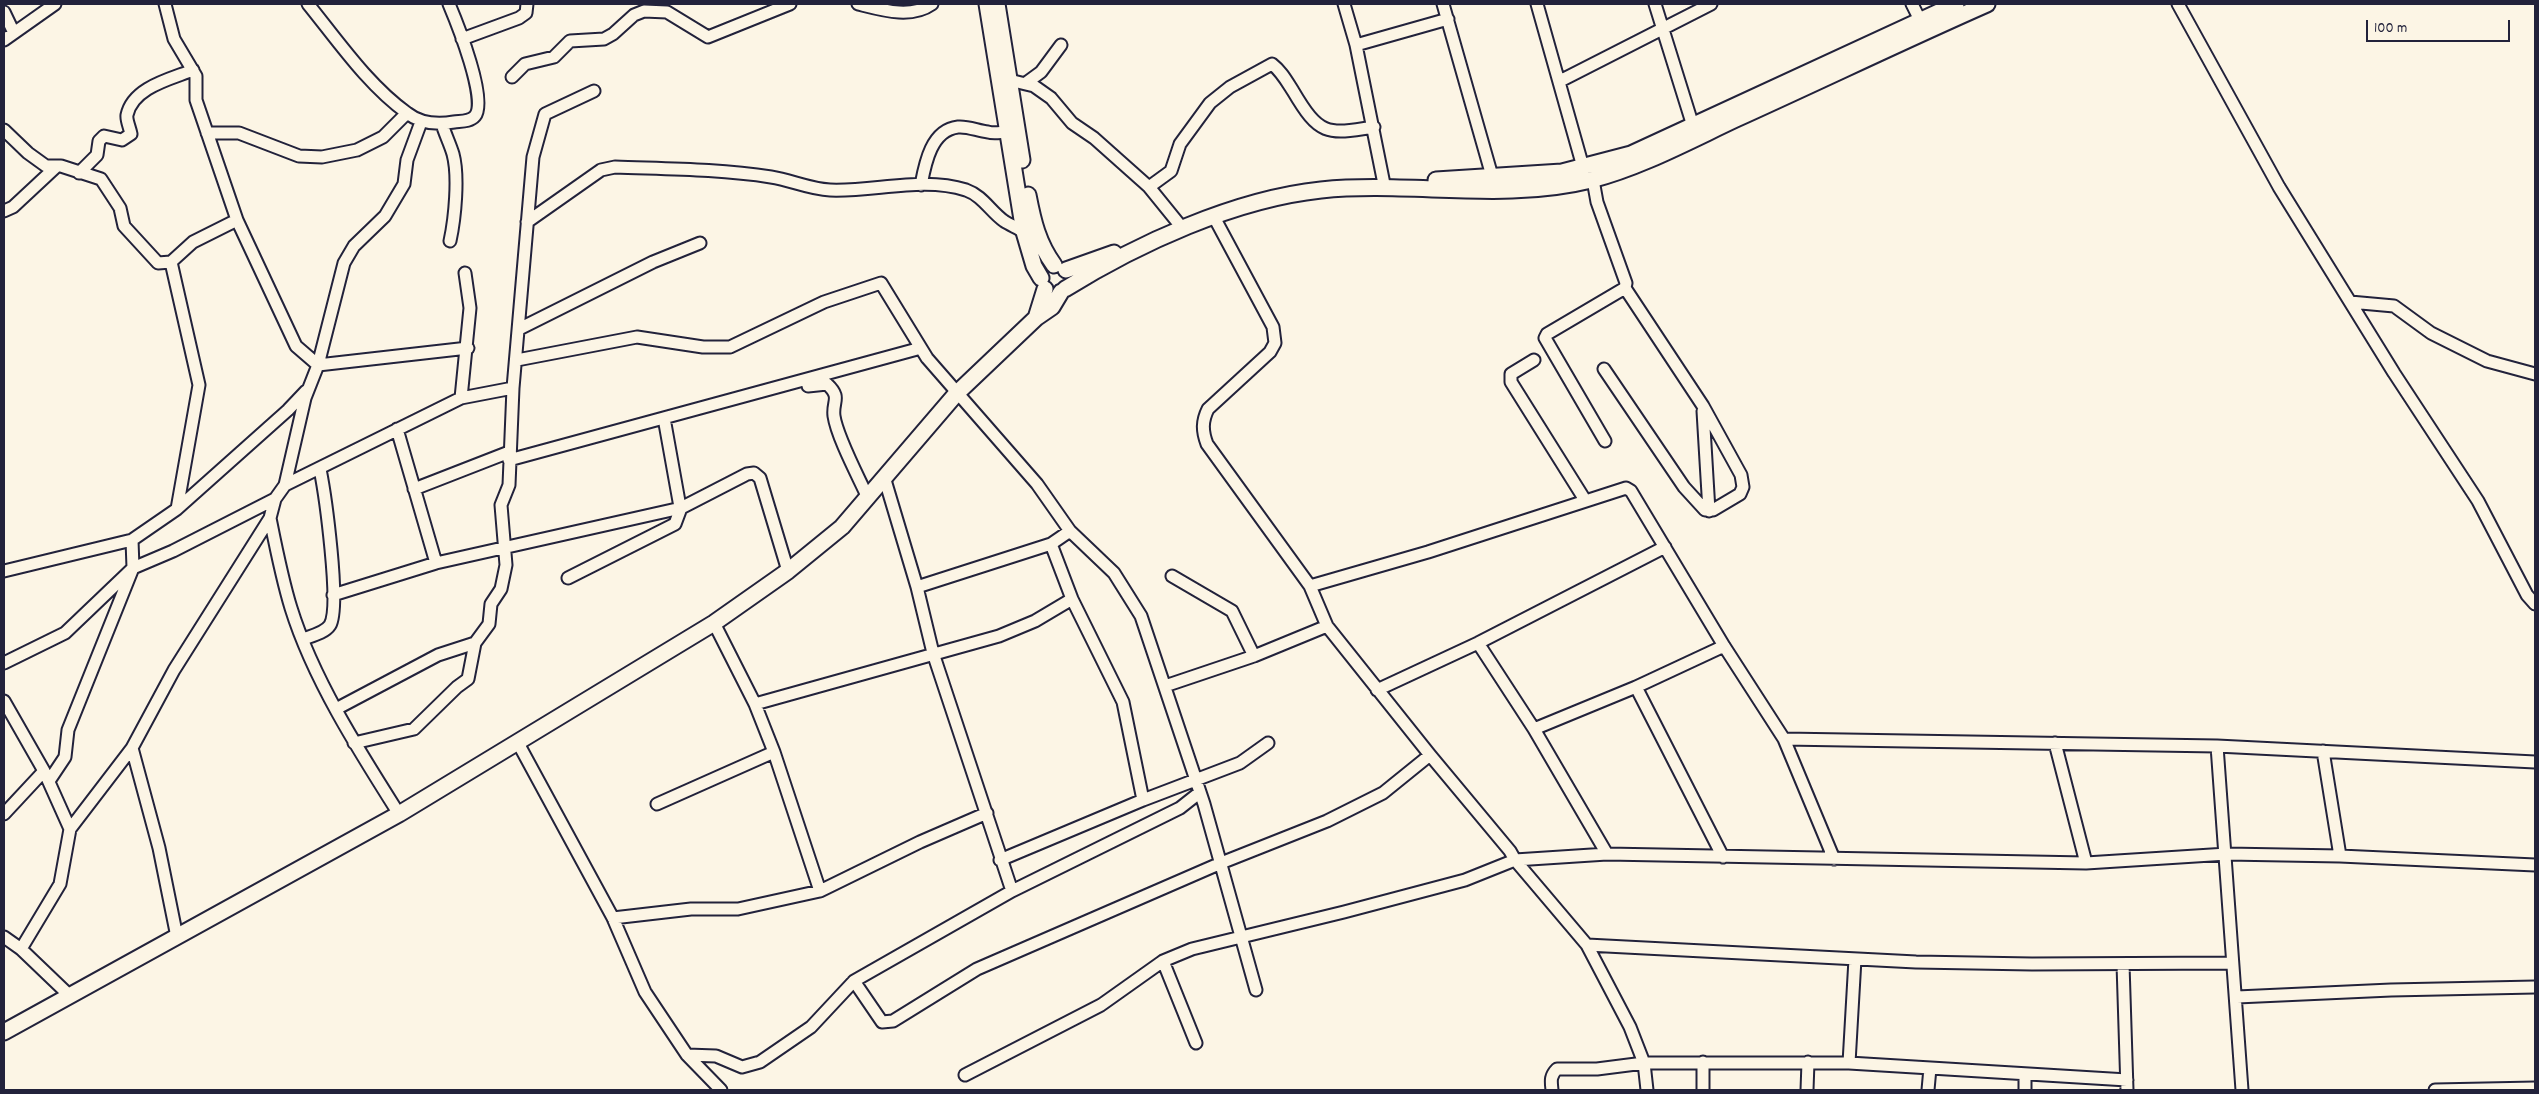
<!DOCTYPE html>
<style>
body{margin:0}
#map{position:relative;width:2539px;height:1094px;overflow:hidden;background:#fcf5e5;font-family:Dekko,sans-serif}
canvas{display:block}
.frame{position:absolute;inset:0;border:5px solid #22223b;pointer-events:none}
.scale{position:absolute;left:2366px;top:20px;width:144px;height:22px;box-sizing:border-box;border:2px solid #22223b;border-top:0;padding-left:6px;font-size:15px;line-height:18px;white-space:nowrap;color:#22223b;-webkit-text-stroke:4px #fcf5e5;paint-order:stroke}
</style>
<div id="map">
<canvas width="2539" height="1094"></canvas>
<div class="frame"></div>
<div class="scale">100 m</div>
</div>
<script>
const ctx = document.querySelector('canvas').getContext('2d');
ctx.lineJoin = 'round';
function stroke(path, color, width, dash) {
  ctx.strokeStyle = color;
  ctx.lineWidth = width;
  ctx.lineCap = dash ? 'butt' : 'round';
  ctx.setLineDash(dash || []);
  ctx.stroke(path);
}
const street = new Path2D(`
 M165 4 174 39 196 76V100L237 220 296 346 318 365 468 348
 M308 4C338 41 368 85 407 113 421 124 437 125 454 122 460 121 470 122 475 116 488 100 457 23 449 4
 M858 4C882 10 911 19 932 4
 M1344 4 1356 45 1384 184
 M1443 4 1492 176
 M1537 4 1583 167
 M1655 4 1693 126
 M1912 4 1920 20
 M2178 4 2279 187 2394 373 2478 501 2527 595 2535 604
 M4 12 14 33
 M462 39 519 18 526 13 527 4
 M4 40 55 4
 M1356 45 1448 19
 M512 77 525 64 554 57 570 41 604 39 613 34 634 15 644 11 667 12 708 37 790 4
 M1009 80 1034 86 1051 98 1072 123 1094 138 1149 187 1179 224
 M1560 81 1711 4
 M1026 83 1041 72 1061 45
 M442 124C445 134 450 144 453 154 459 176 455 218 450 241
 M4 130 28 153 46 166H61L101 179 120 208 124 226 158 263 171 262 193 242 237 220
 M207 133H239L299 156 322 157 357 150 383 137 407 113
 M79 173 97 155 99 141 104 136 122 140 131 134C130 128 126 120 127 115 133 87 171 79 193 70
 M1593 180 1597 202 1626 283 1625 288 1547 334 1545 338 1605 441
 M921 185C925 164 931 130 958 127 968 126 978 131 988 132 994 134 1001 132 1007 132
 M1149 187 1171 171 1180 144 1210 103 1230 87 1272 64C1281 71 1286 80 1293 91 1319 135 1326 135 1374 127
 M4 211 13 207 57 166
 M1214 217 1273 327 1275 343 1270 352 1208 409C1202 421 1202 431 1207 444L1310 586 1327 626 1430 755 1510 851 1515 860 1587 945 1630 1027 1644 1063 1647 1090
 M527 222 601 170 615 167C667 169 719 169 771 177 791 180 809 189 830 190 874 192 923 176 966 190 983 196 990 211 1004 221 1010 225 1018 228 1024 232
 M171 262 199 385 177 509
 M2350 302 2394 306 2431 333 2487 361 2535 374
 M519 329 653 262 700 243
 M517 360 637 337 703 347H730L824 302 881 283 927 358 1037 484 1070 531 1114 573 1141 616 1204 804 1256 990
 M1534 360 1511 374V382L1585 500
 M1604 369 1684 487 1705 510H1713L1740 494 1743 487 1741 475 1703 406 1625 288
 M808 386 827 384C842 398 832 401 834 416 837 437 859 478 868 498
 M461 398 470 308 465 273
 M1703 411 1709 511
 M664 418 680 507
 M397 429 436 563
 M509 460 921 348
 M885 480 917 587 933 653 1012 891
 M285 485 461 398 513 388
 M414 489 509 452
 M270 518C276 548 282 579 291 608 313 679 359 751 399 814
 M1051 544 1072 599 1123 702 1143 800
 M4 571 132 540
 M1172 576 1232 611 1254 656
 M568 578 675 524 681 508
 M1310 586 1428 552 1626 488 1631 491 1724 646 1784 739 1834 859
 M917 587 1051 544 1070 531
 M333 595 436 563 681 508 747 474 754 473 760 478 788 571
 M714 623 755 704 774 752 820 891
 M303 639C311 636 325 633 330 625 341 606 325 494 320 469
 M1478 643 1534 729 1607 854
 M4 663 65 633 133 568 173 551 275 499
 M1165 686 1254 656 1327 626
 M1636 687 1723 857
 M1377 690 1478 643 1665 547
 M4 701 44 771 70 829
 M755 704 999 636 1035 621 1072 599
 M336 709 438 655 475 643
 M1534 729 1636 687 1724 646
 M1784 739 2217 746 2535 762
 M354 743 414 729 457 687 468 679 475 643 489 624 491 604 501 589 506 565 501 505 509 485 513 388 533 157 545 114 594 91
 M518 743 613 918 645 992 687 1055 721 1090
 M2055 743 2086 863
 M2217 746 2242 1090
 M132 748 159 848 177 937
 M2323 751 2340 856
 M49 781 65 757 68 730 133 568 132 540 177 509 288 410 306 391
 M657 804 774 752
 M4 814 44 771
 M1000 860 1143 800 1240 763 1268 743
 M613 918 691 909H738L820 891 920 842 987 813
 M4 937 21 949 69 995
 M1587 945 1916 962 2032 964 2232 963
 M21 949 60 884 70 829 132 748 174 670 270 518 275 499 285 485 305 398 318 365 344 263 354 246 385 216 404 184 407 160 421 122
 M1163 961 1196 1043
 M2123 964 2127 1090
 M854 981 882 1022 893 1021 977 969 1221 863 1327 821 1383 793 1430 755
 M2237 997 2391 990 2535 987
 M687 1055 716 1056 742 1067 760 1062 811 1027 854 981 1012 891 1180 808 1199 793
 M1703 1062V1090
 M1849 1063 1855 959
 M2025 1074V1090
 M965 1075 1101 1005 1163 961 1192 949 1344 912 1465 880 1515 860 1607 854 2086 863 2227 854 2340 856 2535 865
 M1552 1090C1551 1081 1550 1076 1557 1069H1597L1644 1063H1849L2127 1080
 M1807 1090 1808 1062
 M1928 1090 1930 1068
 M2435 1090 2535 1088`);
const secondary = new Path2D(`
 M987 4 1024 232 1034 266 1041 278
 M997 4 1022 160
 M1436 180 1562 172 1631 154 1956 4
 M1028 195C1033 221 1038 243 1054 265
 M1066 270 1114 253
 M1065 289C1137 244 1235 199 1321 190 1410 181 1503 202 1591 180 1641 167 1689 141 1736 119 1820 81 1903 41 1987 4
 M1036 318 1045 289
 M4 1032 399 814 714 623 788 571 842 527 956 394 1036 318 1052 307 1061 292`);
stroke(street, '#22223b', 15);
stroke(secondary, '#22223b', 19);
stroke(street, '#fcf5e5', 11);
stroke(secondary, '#fcf5e5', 15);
</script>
